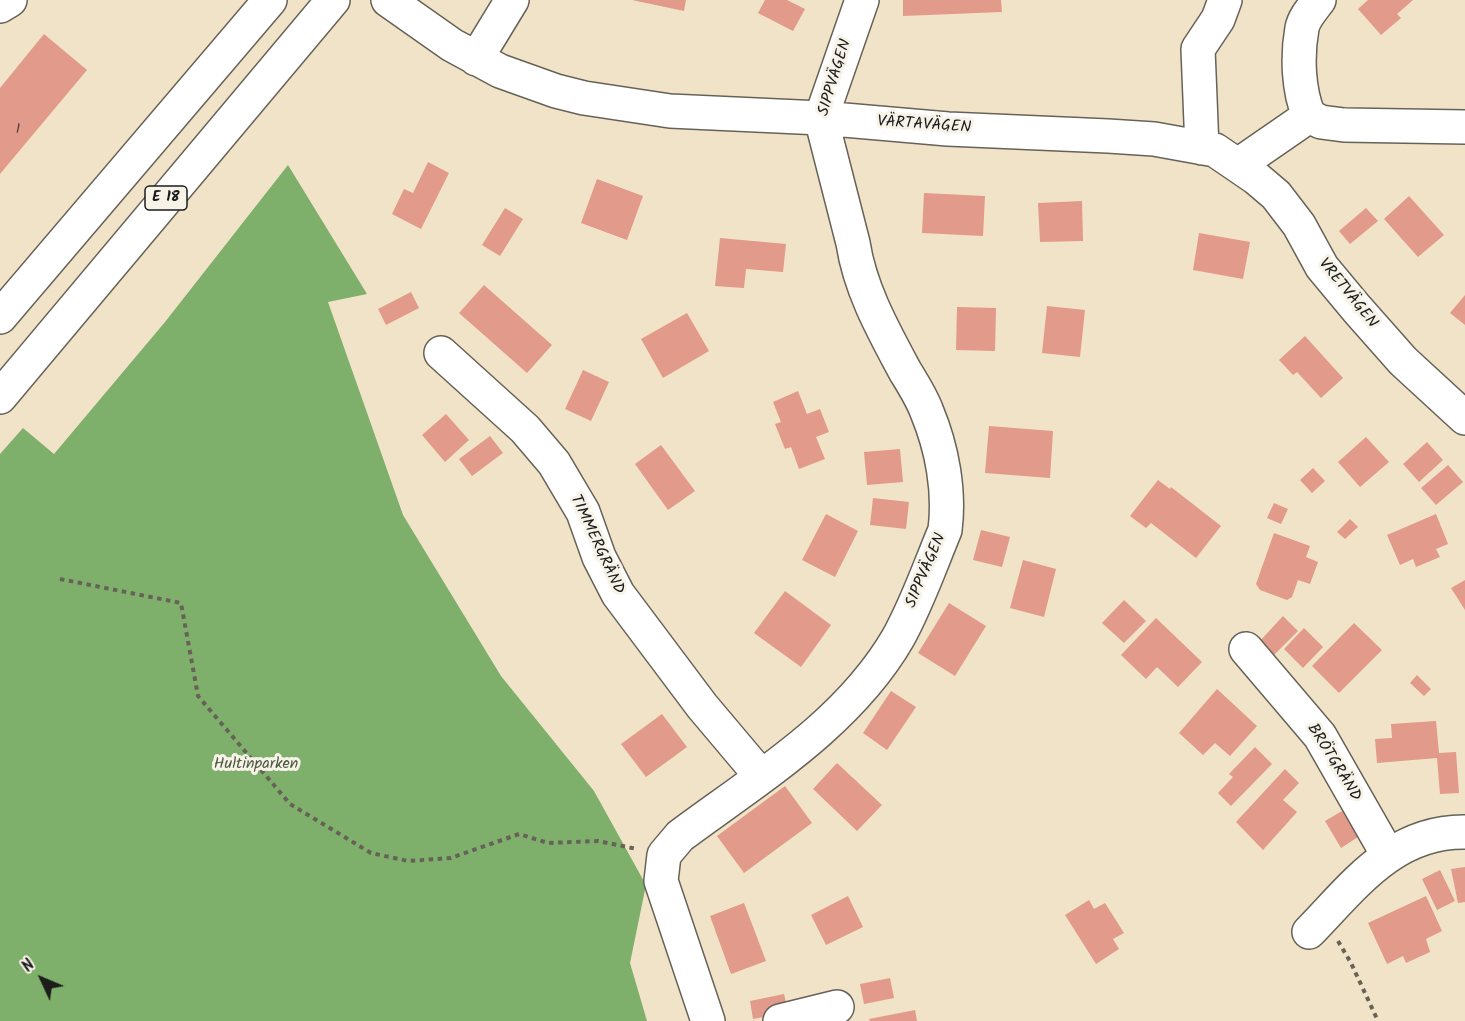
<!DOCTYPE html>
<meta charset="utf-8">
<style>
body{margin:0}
#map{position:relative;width:1465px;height:1021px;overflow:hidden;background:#f1e3c7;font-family:Kalam,sans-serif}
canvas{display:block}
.north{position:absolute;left:12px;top:949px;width:60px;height:60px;-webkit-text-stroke:4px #f7f3e8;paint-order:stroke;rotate:314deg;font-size:16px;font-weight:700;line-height:24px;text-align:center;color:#1c1c1c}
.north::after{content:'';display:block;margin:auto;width:21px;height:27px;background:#1c1c1c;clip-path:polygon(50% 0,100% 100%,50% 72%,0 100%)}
</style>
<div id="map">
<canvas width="1465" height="1021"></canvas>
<div class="north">N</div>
</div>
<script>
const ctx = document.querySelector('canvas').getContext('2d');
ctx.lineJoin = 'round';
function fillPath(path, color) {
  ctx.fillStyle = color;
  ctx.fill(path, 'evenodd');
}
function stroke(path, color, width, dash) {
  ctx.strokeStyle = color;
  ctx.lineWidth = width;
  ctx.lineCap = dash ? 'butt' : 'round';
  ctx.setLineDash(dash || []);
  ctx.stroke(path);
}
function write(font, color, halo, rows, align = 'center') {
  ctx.font = font + ' Kalam,sans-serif';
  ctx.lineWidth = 6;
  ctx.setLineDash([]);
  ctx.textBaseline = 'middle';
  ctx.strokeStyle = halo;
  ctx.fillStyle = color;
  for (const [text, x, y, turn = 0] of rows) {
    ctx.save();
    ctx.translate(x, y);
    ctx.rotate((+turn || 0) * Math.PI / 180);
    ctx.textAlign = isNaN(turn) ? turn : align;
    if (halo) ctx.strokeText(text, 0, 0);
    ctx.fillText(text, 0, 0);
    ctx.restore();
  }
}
const forest = new Path2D(`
 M288 165 367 294 328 302 403 515 501 676 594 791 646 885 630 963 647 1021H0V454L23 428 54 454 165 322Z`);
const building = new Path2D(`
 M632 0H686L684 11Z
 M765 0H787L805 9 793 31 758 13Z
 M903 0H1001L1002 12 903 16Z
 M1368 0H1413L1397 14 1401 18 1381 35 1358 9Z
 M44 34 87 70 0 174V88Z
 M428 162 449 173 421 229 392 214 404 189 413 193Z
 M597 179 643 196 627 240 581 223Z
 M924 193 985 196 983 236 922 233Z
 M1409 196 1444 235 1418 257 1384 219Z
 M1082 201 1083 241 1040 242 1038 203Z
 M505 208 523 219 500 256 482 245Z
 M1366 208 1378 221 1350 244 1339 231Z
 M1199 233 1250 242 1243 279 1193 270Z
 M720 238 786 244 783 272 746 269 744 288 715 286Z
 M484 285 552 345 527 373 459 313Z
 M411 292 419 308 386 325 378 309Z
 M1465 295V325L1450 313Z
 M1047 306 1085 310 1080 357 1042 353Z
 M957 307 996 308 995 351 956 350Z
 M687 313 709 351 663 378 641 339Z
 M1305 336 1343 378 1321 398 1297 372 1293 375 1279 360Z
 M583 370 609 382 591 421 565 409Z
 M798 391 807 414 820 409 829 432 816 437 825 459 799 469 791 447 785 449 775 424 781 422 773 402Z
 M446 414 469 440 445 462 422 435Z
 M989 426 1053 431 1050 478 985 473Z
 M490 436 503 453 472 476 459 459Z
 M1366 437 1389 462 1360 487 1338 462Z
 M1427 442 1443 460 1419 482 1403 464Z
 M661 445 695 491 668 510 635 464Z
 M900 449 903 482 867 485 864 452Z
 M1448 465 1463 482 1436 505 1421 488Z
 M1313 468 1325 481 1312 493 1300 480Z
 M1158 480 1170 489 1171 487 1221 526 1196 558 1151 523 1146 528 1130 516Z
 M873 498 909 502 906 529 870 525Z
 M1274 503 1288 509 1281 524 1267 518Z
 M826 514 858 531 835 577 802 560Z
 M1436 514 1448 544 1436 549 1440 557 1416 567 1413 559 1400 565 1387 535Z
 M1350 519 1358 527 1345 539 1337 532Z
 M981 530 1010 537 1002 567 973 560Z
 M1274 533 1310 546 1306 557 1318 562 1310 584 1298 580 1292 597 1287 600 1260 590 1256 584Z
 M1023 560 1056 569 1044 617 1010 608Z
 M1465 580V610L1451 588Z
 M785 591 831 625 801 667 754 633Z
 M1124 600 1146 621 1124 643 1102 623Z
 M949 603 986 626 955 676 918 653Z
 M1283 616 1298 631 1273 656 1259 642Z
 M1156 618 1202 662 1178 687 1157 667 1146 679 1121 655Z
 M1354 623 1382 650 1339 693 1312 666Z
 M1304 628 1323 647 1303 668 1284 649Z
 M1417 675 1431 689 1424 696 1410 683Z
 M1217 689 1257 726 1230 756 1215 743 1203 755 1179 733Z
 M891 691 916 707 887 750 863 733Z
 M662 714 687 747 646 777 621 744Z
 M1436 721 1439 753 1456 752 1459 793 1440 794 1437 758 1377 763 1375 739 1392 738 1391 724Z
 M1255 747 1272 764 1231 806 1218 793 1233 777 1229 774Z
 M837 763 882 805 857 831 813 789Z
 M1285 769 1299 783 1283 800 1297 812 1263 850 1236 822Z
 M785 786 812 823 744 873 717 836Z
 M1342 811 1358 837 1341 848 1325 821Z
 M1465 867V902L1458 903 1451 869Z
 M1440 870 1455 901 1437 910 1422 879Z
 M848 896 863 927 826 945 811 915Z
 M1426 896 1442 931 1426 939 1430 952 1406 963 1403 956 1387 964 1368 923Z
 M1089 900 1094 909 1105 903 1124 933 1113 939 1119 949 1096 964 1065 915Z
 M744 903 766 961 731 974 710 916Z
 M890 978 894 998 864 1004 860 984Z
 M784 994 788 1012 753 1019 750 1001Z
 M915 1010 917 1021H870L869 1019Z`);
const path = new Path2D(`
 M60 579 181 603 198 696 290 804 371 853 408 861 451 858 519 834 548 843 598 841 637 849
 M1338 941 1351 963 1378 1021`);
const minor = new Path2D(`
 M388 0 452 45 500 71 556 91 584 98 670 111 821 118 948 129 1108 136 1154 139 1215 150 1256 178 1276 195 1299 225 1322 267 1357 309 1403 361 1465 418
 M0 6 10 0
 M476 59 512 0
 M1309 116C1298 90 1297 56 1302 28 1304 18 1313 8 1319 0
 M1202 148 1198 49 1218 19 1225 0
 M1238 165 1309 116 1321 122 1344 125 1465 127
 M441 353 525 429 554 463 583 512 599 557 618 594 702 706 761 776
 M1246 649 1320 736 1388 855
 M1309 932C1354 886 1393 831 1465 832
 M708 1021 661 881 664 855 680 836C758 778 848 724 898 638 917 604 930 566 945 530 950 491 942 448 927 412 922 398 913 384 905 371 883 330 860 289 853 243L821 118 862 0
 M780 1021 837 1007`);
const highway = new Path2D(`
 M0 317 270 0
 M0 397 333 0`);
const numberNames = [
 ["1",18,131]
];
const shields = [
 [166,198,42]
];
const shieldNames = [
 ["E 18",166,198]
];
const streetNames = [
 ["SIPPVÄGEN",836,78,-73],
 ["VÄRTAVÄGEN",924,126,4],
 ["VRETVÄGEN",1347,294,51],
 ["TIMMERGRÄND",596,545,65],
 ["SIPPVÄGEN",927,571,-67],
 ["BRÖTGRÄND",1333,763,58]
];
const parkNames = [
 ["Hultinparken",256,765]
];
fillPath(forest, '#7eb06b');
fillPath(building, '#e29a8a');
stroke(minor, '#676258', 36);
stroke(highway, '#676258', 36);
stroke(path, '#676258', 4, [4.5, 4.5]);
stroke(minor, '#fff', 33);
stroke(highway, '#fff', 33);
write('14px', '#4e3c38', null, numberNames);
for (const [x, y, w] of shields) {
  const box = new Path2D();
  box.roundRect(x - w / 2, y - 12, w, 24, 4.5);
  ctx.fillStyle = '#f7f3e8';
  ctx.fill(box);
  stroke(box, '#1c1c1c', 1.5);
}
write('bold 15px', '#1c1c1c', null, shieldNames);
write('16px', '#1c1c1c', '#f7f3e8', streetNames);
write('16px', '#4a5a3d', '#f7f3e8', parkNames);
</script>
